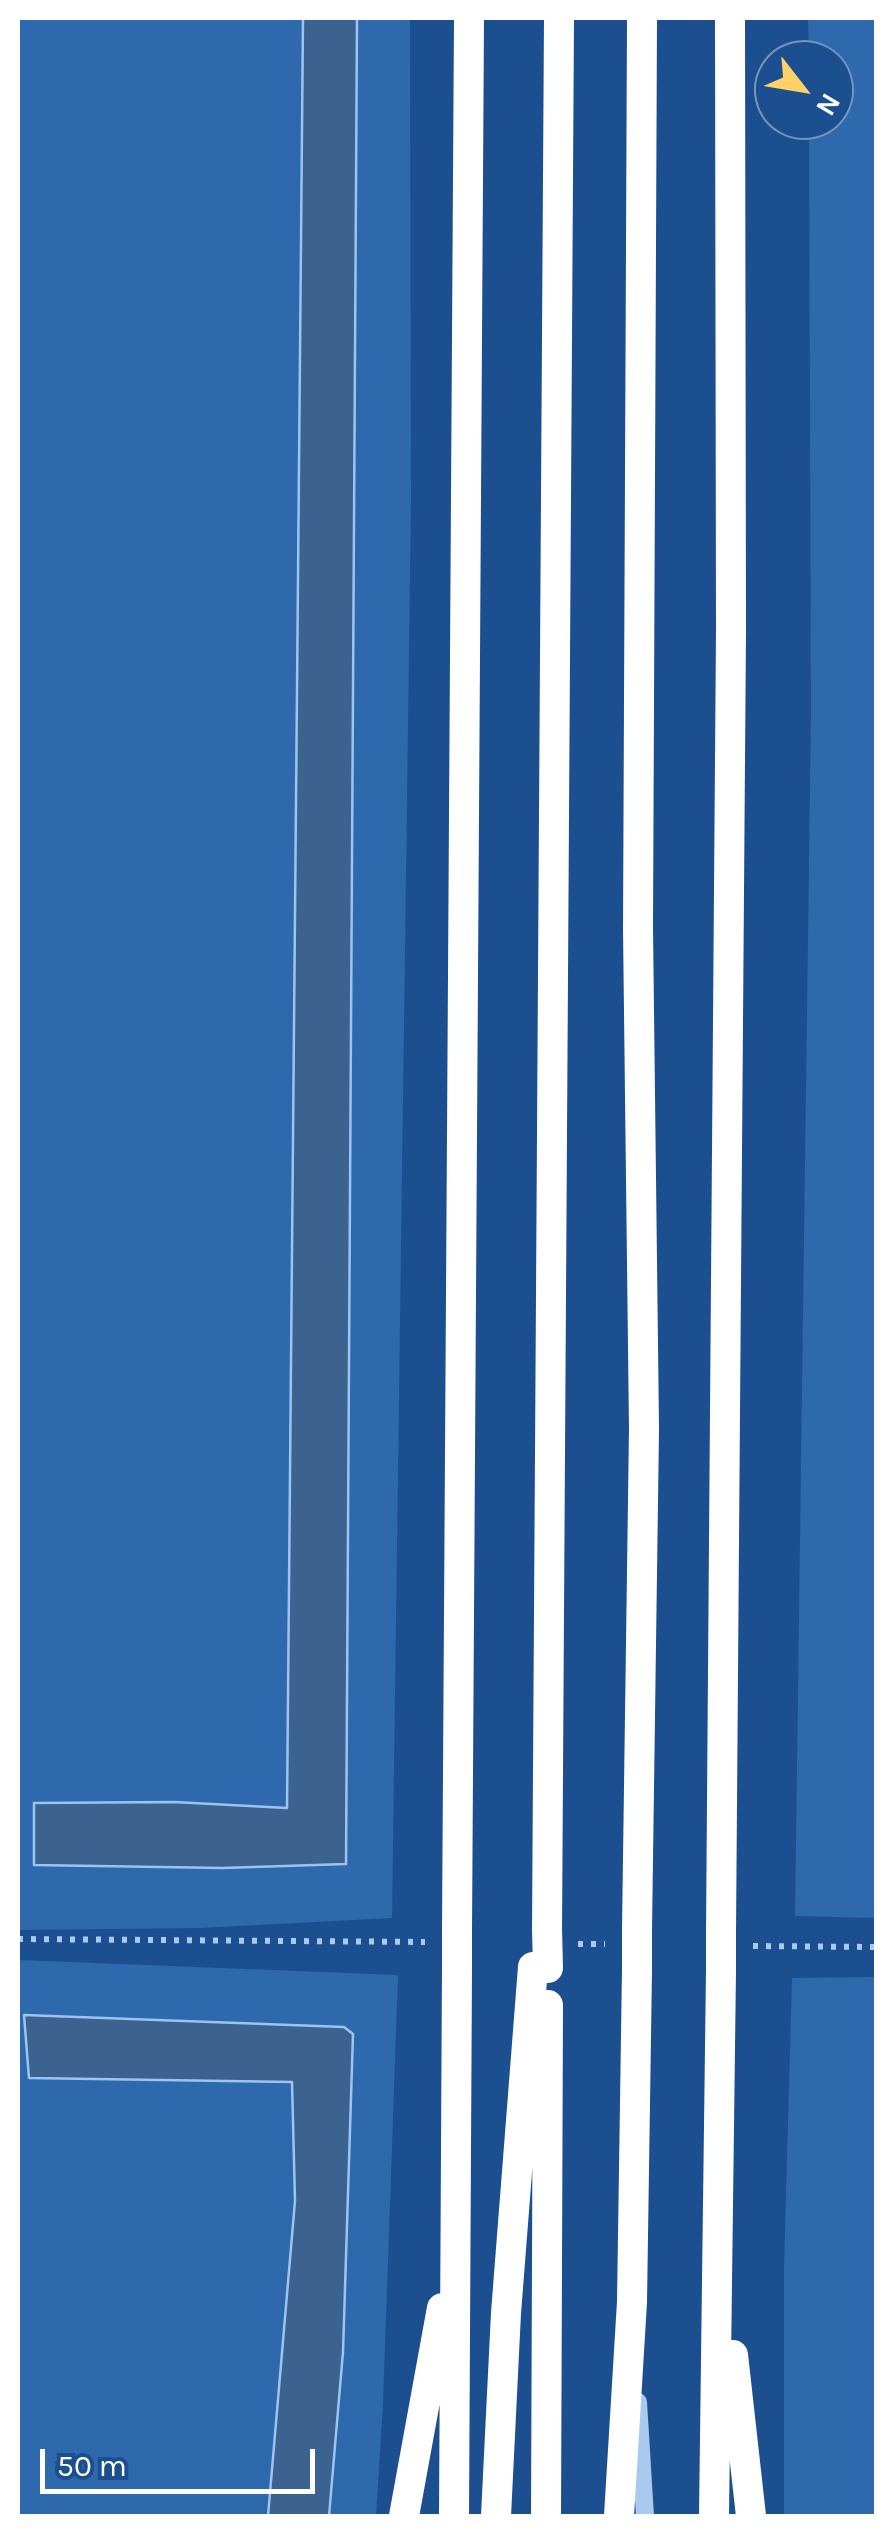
<!DOCTYPE html>
<style>
body{margin:0}
#map{position:relative;width:894px;height:2534px;overflow:hidden;background:#1b4f8f;font-family:Karla,sans-serif}
canvas{display:block}
.frame{position:absolute;inset:0;border:20px solid #fff;pointer-events:none}
.north{position:absolute;left:754px;top:40px;width:100px;height:100px;box-sizing:border-box;background:#1b4f8f;border:2px solid #7695bc;border-radius:50%;rotate:121deg;font-size:28px;font-weight:700;line-height:40px;text-align:center;color:#fff}
.north::after{content:'';display:block;margin:auto;width:35px;height:45px;background:#ffd166;clip-path:polygon(50% 0,100% 100%,50% 72%,0 100%)}
.scale{position:absolute;left:40px;top:2449px;width:275px;height:45px;box-sizing:border-box;border:5px solid #fff;border-top:0;padding-left:12px;font-size:30px;line-height:35px;white-space:nowrap;color:#fff;-webkit-text-stroke:8px #1b4f8f;paint-order:stroke}
</style>
<div id="map">
<canvas width="894" height="2534"></canvas>
<div class="frame"></div>
<div class="north">N</div>
<div class="scale">50 m</div>
</div>
<script>
const ctx = document.querySelector('canvas').getContext('2d');
ctx.lineJoin = 'round';
function fillPath(path, color) {
  ctx.fillStyle = color;
  ctx.fill(path, 'evenodd');
}
function stroke(path, color, width, dash) {
  ctx.strokeStyle = color;
  ctx.lineWidth = width;
  ctx.lineCap = dash ? 'butt' : 'round';
  ctx.setLineDash(dash || []);
  ctx.stroke(path);
}
const green = new Path2D(`
 M18 18H303L287 1808 174 1802 146 1866 222 1868 346 1863 357 18H410L411 503 392 1918 200 1928 18 1930Z
 M808 18H876V1918L795 1916 811 711 809 120H834V60H809Z
 M18 1960 398 1975 383 2404 376 2516H329L343 2352 353 2034 344 2027 25 2015 30 2078 292 2082 295 2201 268 2516H18Z
 M876 1977V2516H784V2267L792 1978Z`);
const water = new Path2D(`
 M303 18H357L346 1864 222 1868 34 1865V1803L174 1802 287 1808Z
 M24 2015 344 2027 353 2034 343 2352 329 2516H268L295 2201 292 2082 29 2078Z`);
const path = new Path2D(`
 M18 1939 425 1942
 M578 1944H605
 M753 1946 876 1947`);
const minor = new Path2D(`
 M638 2402 645 2516`);
const highway = new Path2D(`
 M457 1928 469 18
 M547 1929 559 18
 M637 1930 644 1429 638 928 642 18
 M721 1931 731 630 730 18
 M733 2355 751 2516
 M404 2516 442 2308
 M454 2516 457 1966
 M496 2516 506 2313 533 1967
 M546 2516 548 2005
 M619 2516 632 2302 637 1969
 M714 2516 721 1970`);
const highwayBridge = new Path2D(`
 M457 1928V1966
 M547 1929 548 1968
 M721 1931V1970
 M637 1969V1930`);
fillPath(green, '#2e69ad');
fillPath(water, '#3c6290');
stroke(water, '#9cc4f0', 2.5);
stroke(path, '#a9c9ee', 6, [5, 8]);
stroke(minor, '#a9c9ee', 18);
stroke(highway, '#fff', 30);
stroke(highwayBridge, '#fff', 30);
</script>
